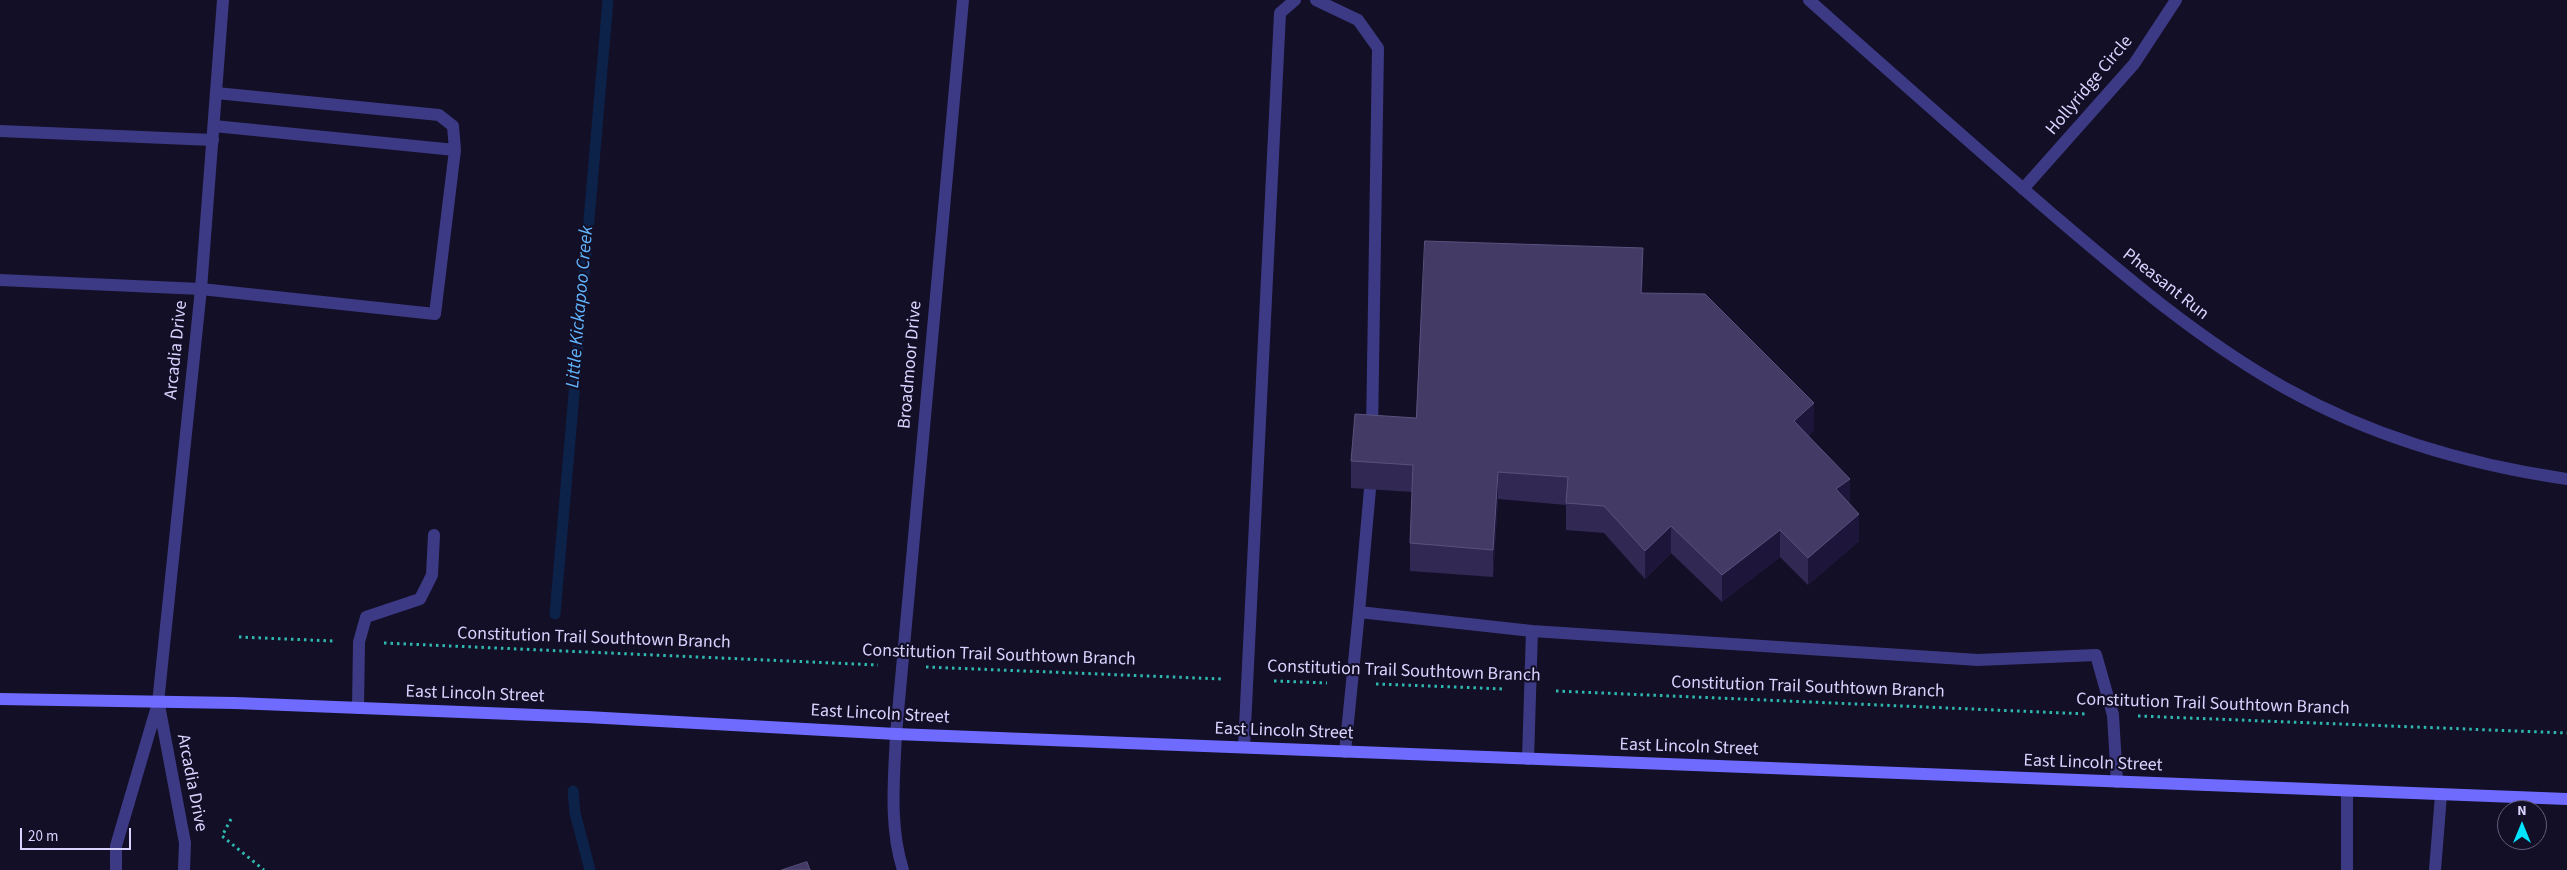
<!DOCTYPE html>
<style>
body{margin:0}
#map{position:relative;width:2567px;height:870px;overflow:hidden;background:#130f26;font-family:"Source Sans 3",sans-serif}
canvas{display:block}
.north{position:absolute;left:2497px;top:800px;width:50px;height:50px;box-sizing:border-box;background:#130f26;border:1px solid #625e7d;border-radius:50%;rotate:0deg;font-size:14px;font-weight:700;line-height:20px;text-align:center;color:#d9d4ff}
.north::after{content:'';display:block;margin:auto;width:18px;height:22px;background:#00e5ff;clip-path:polygon(50% 0,100% 100%,50% 72%,0 100%)}
.scale{position:absolute;left:20px;top:828px;width:111px;height:22px;box-sizing:border-box;border:2px solid #d9d4ff;border-top:0;padding-left:6px;font-size:15px;line-height:18px;white-space:nowrap;color:#d9d4ff;-webkit-text-stroke:4px #130f26;paint-order:stroke}
</style>
<div id="map">
<canvas width="2567" height="870"></canvas>
<div class="north">N</div>
<div class="scale">20 m</div>
</div>
<script>
const ctx = document.querySelector('canvas').getContext('2d');
ctx.lineJoin = 'round';
function stroke(path, color, width, dash) {
  ctx.strokeStyle = color;
  ctx.lineWidth = width;
  ctx.lineCap = dash ? 'butt' : 'round';
  ctx.setLineDash(dash || []);
  ctx.stroke(path);
}
function fillPath(path, color) {
  ctx.fillStyle = color;
  ctx.fill(path, 'evenodd');
}
function write(font, color, halo, rows, align = 'center') {
  ctx.font = font + ' "Source Sans 3",sans-serif';
  ctx.lineWidth = 4.5;
  ctx.setLineDash([]);
  ctx.textBaseline = 'middle';
  ctx.strokeStyle = halo;
  ctx.fillStyle = color;
  for (const [text, x, y, turn = 0] of rows) {
    ctx.save();
    ctx.translate(x, y);
    ctx.rotate((+turn || 0) * Math.PI / 180);
    ctx.textAlign = isNaN(turn) ? turn : align;
    if (halo) ctx.strokeText(text, 0, 0);
    ctx.fillText(text, 0, 0);
    ctx.restore();
  }
}
const stream = new Path2D(`
 M555 614 608 0
 M573 791 575 813 590 870`);
const path = new Path2D(`
 M239 637 333 641
 M384 643 878 665
 M926 667 1222 679
 M1274 681 1327 683
 M1376 684 1505 689
 M1556 691 2087 714
 M2138 716 2567 733
 M231 819 222 836 264 870`);
const service = new Path2D(`
 M1316 0 1358 20 1378 48 1372 432
 M216 93 439 115 453 126 455 150
 M0 131 213 140
 M0 280 201 289 435 314 455 150 214 126
 M1370 489 1359 612 1532 631 1978 660 2096 655 2113 715 2117 782
 M358 708 359 642 366 617 420 599 432 575 434 535
 M1244 747 1280 13 1295 0
 M1345 752 1359 612
 M1528 759 1532 631`);
const minor = new Path2D(`
 M1809 0C1889 71 1969 142 2050 212 2125 276 2198 339 2285 388 2371 436 2470 465 2567 479
 M2023 189 2134 64 2176 0
 M158 703 201 289 223 0
 M2347 792V870
 M903 870C889 826 894 779 896 734L963 0
 M2435 870 2441 795`);
const tertiary = new Path2D(`
 M159 705 185 843 184 870
 M116 870V846L158 703`);
const secondary = new Path2D(`
 M0 699 235 703 587 717 896 734 2567 799`);
const wall = new Path2D(`
 M1643 275 1642 293 1814 430 1808 436 1850 504 1859 541 1808 585 1780 557 1722 602 1671 553 1645 579 1604 533 1566 530V505L1498 499 1493 577 1410 571V543L1412 492 1351 488V461L1416 418Z`);
const shadedWall = new Path2D(`
 M1643 248V275L1641 320V293Z
 M1814 403V430L1794 448V421Z
 M1498 472V499L1493 577V550Z
 M1850 479V506L1836 489Z
 M1859 514V541L1808 585V558Z
 M1671 526V553L1645 579V551Z
 M1780 530V557L1722 602V575Z`);
const building = new Path2D(`
 M1425 241 1643 248 1641 293 1705 294 1814 403 1794 421 1850 479 1836 489 1859 514 1808 558 1780 530 1722 575 1671 526 1645 551 1604 506 1566 503 1568 477 1498 472 1493 550 1410 543 1413 465 1351 461 1355 414 1416 418Z
 M807 862 810 870H782Z`);
const streetNames = [
 ["Hollyridge Circle",2090,86,-50],
 ["Pheasant Run",2165,285,38],
 ["Arcadia Drive",177,350,-84],
 ["Broadmoor Drive",911,365,-85],
 ["Constitution Trail Southtown Branch",594,639,2],
 ["Constitution Trail Southtown Branch",999,656,2],
 ["Constitution Trail Southtown Branch",1404,672,2],
 ["Constitution Trail Southtown Branch",1808,688,2],
 ["East Lincoln Street",475,695,2],
 ["Constitution Trail Southtown Branch",2213,705,2],
 ["East Lincoln Street",880,715,3],
 ["East Lincoln Street",1284,732,2],
 ["East Lincoln Street",1689,748,2],
 ["East Lincoln Street",2093,764,2],
 ["Arcadia Drive",191,783,79]
];
const waterNames = [
 ["Little Kickapoo Creek",581,307,-85]
];
stroke(stream, '#0c2248', 11);
stroke(path, '#2fb8b0', 3, [2.5, 4]);
stroke(service, '#3d3a85', 12);
stroke(minor, '#3d3a85', 12);
stroke(tertiary, '#3d3a85', 12);
stroke(secondary, '#6f6bff', 12);
fillPath(wall, '#312854');
fillPath(shadedWall, '#1d163a');
fillPath(building, '#433a66');
stroke(building, '#5a527e', 1);
write('18px', '#d9d4ff', '#130f26', streetNames);
write('italic 19px', '#62b6ff', '#130f26', waterNames);
</script>
